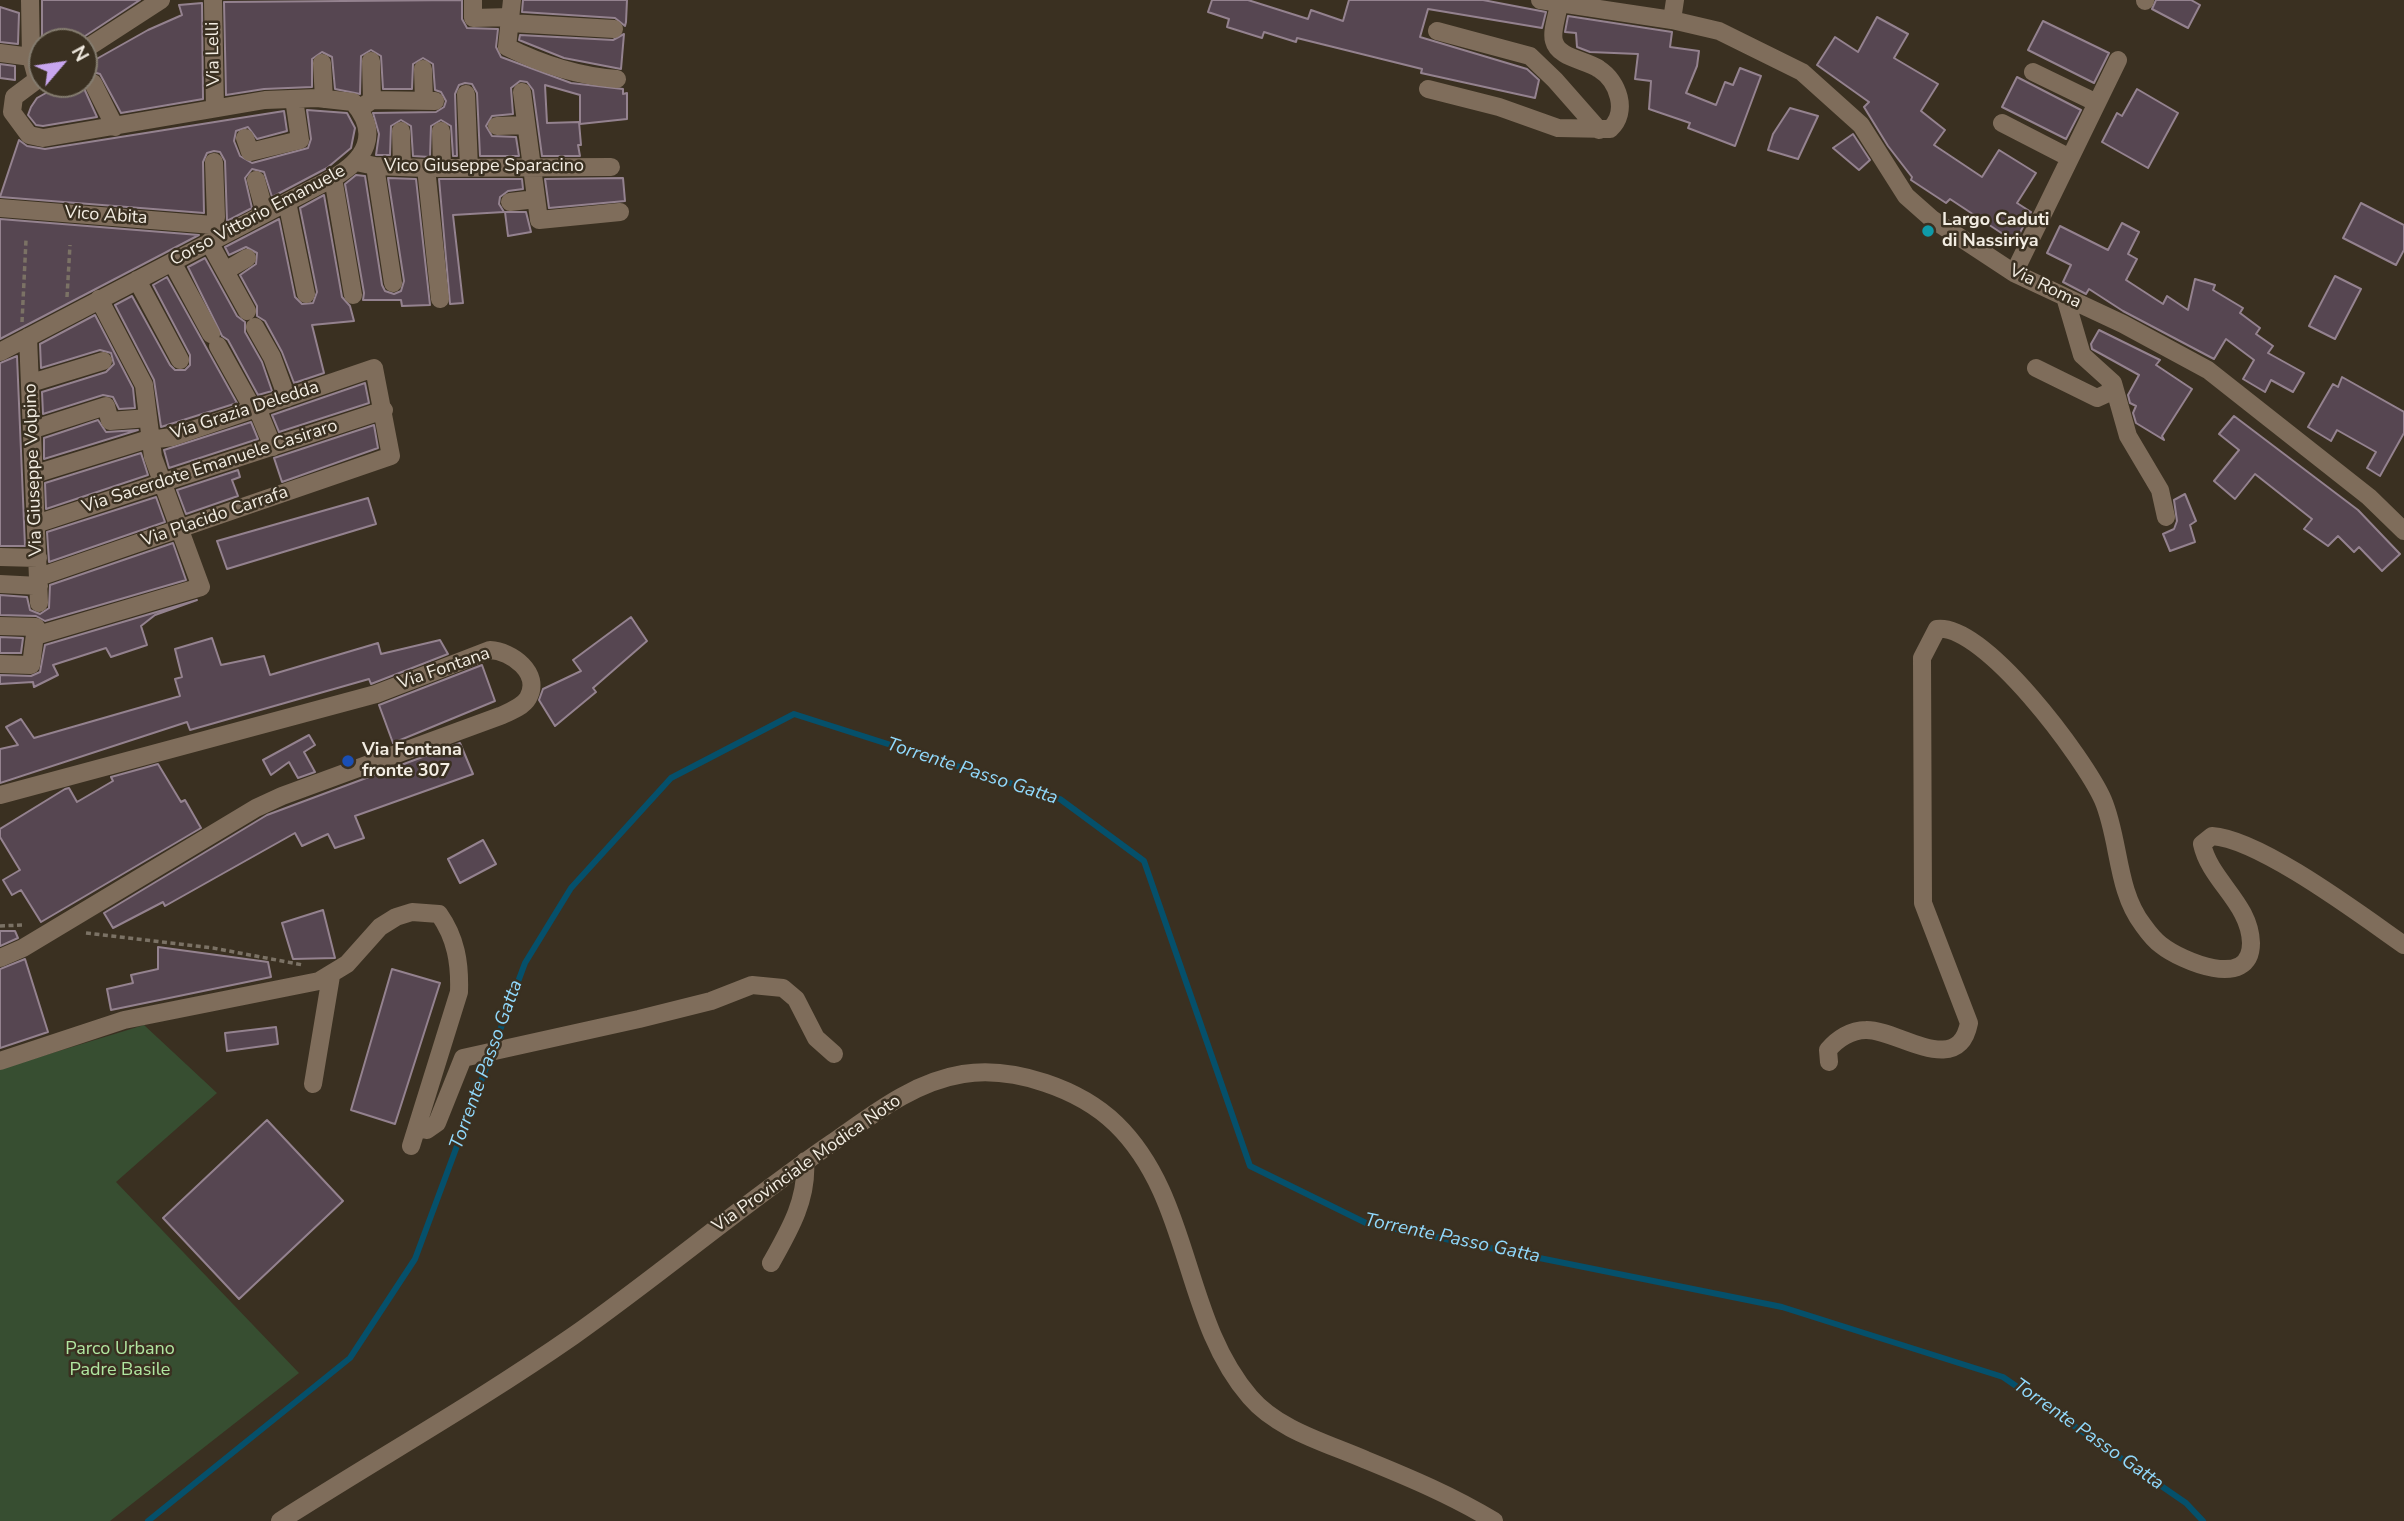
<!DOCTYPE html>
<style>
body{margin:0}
#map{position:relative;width:2404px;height:1521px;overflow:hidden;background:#3a3021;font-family:"Nunito Sans",sans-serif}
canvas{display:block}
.north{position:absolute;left:28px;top:28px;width:70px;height:70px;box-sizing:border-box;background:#3a3021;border:2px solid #847c6f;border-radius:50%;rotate:61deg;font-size:19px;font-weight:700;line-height:28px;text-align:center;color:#f3ede3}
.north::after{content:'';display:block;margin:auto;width:24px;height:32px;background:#c8a6ef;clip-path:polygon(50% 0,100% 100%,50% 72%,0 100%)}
</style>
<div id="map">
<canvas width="2404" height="1521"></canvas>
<div class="north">N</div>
</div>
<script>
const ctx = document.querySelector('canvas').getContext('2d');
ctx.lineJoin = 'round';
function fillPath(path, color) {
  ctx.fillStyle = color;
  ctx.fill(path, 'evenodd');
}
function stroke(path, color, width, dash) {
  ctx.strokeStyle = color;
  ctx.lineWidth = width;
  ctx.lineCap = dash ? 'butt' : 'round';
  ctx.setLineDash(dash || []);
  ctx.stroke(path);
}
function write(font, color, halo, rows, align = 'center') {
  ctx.font = font + ' "Nunito Sans",sans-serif';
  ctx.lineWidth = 5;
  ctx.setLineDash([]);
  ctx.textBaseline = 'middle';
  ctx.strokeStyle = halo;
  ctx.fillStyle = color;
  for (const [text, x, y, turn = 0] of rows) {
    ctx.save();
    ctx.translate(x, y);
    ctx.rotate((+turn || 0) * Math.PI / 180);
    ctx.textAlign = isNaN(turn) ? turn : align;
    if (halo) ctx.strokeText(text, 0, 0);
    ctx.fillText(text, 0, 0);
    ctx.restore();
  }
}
const green = new Path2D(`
 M144 1025 217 1093 116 1182 299 1373 110 1521H0V1069Z`);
const stream = new Path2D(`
 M148 1521 350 1358 415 1259 525 963 571 888 671 778 794 714 1060 799 1144 861 1250 1166 1366 1223 1782 1307 2003 1377 2186 1503 2203 1521`);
const building = new Path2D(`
 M42 0H140L76 42H42Z
 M462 0V19L467 28 498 29 496 47 501 57 571 83 623 89V94L627 93V119L580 124V95L545 85 547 123 579 122 581 145H578L580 156H542L533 90 527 82 520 81 511 88 513 114 492 116 486 126 492 136 516 137 519 156H480L477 93 472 84 465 83 459 85 455 94 457 156H453L451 126 441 120 431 126 430 157 413 156 411 126 401 120 391 126 390 155H376L379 134 373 113 436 112 444 107 446 101 441 92 435 90 433 64 423 58 413 64 412 89H383L381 56 371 50 361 56 360 94 335 89 332 57 322 52 312 59V87L264 89 226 95 224 2Z
 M523 0H627L626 22 625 26 615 18 522 12Z
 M1212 0H1248L1308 19 1311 10 1343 21 1349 0H1483L1546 12 1542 28 1428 9 1420 37 1527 69 1539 80 1535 98 1421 73 1422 69 1297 38 1296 42 1264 32 1262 38 1227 27 1229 19 1208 12Z
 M2156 0H2191L2200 5 2188 28 2152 9Z
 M202 3 203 99 121 113 100 74 93 72 84 76V66L148 30 182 15 179 5Z
 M0 7 19 13 18 44 0 42Z
 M1568 16 1672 32 1670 47 1699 51 1697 66 1686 93 1716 105 1725 82 1733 85 1740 68 1761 76 1735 146 1688 128 1690 123 1649 109 1651 81 1635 79 1638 54 1590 52 1577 47 1576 33 1565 32Z
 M1877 17 1908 34 1894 58 1938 84 1921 111 1945 130 1934 145 1982 177 1999 150 2036 173 2017 203 2031 212 2015 242 1950 199 1946 203 1911 180 1912 177 1888 146 1864 107 1869 102 1817 65 1835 37 1858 52Z
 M2043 21 2109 53 2094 83 2028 50Z
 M624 34 621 69 564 58 519 40 520 35 613 40Z
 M0 64 15 66V80L0 78Z
 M2017 77 2081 110 2066 139 2002 107Z
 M62 84H82L97 117 43 126 36 125 28 115 31 107 37 98Z
 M2137 89 2178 113 2148 168 2102 142 2117 113 2122 116Z
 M1790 108 1818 116 1798 159 1768 150 1773 134Z
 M307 110 347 113 355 128 351 148 327 168 272 197 264 172 252 169 245 178 252 208 227 221 225 161 220 152 214 151 207 153 203 162 204 213 0 197 19 140 27 146 45 149 284 111 287 131 257 139 248 127 236 131 234 141 240 156 252 163 308 148 311 139Z
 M1853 134 1870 160 1859 170 1833 148Z
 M356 175 365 176 382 285 385 291 394 294 401 291 404 281 388 178 416 179 430 305 402 306 401 300H363L364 293 345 184Z
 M623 178 625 201 549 208 545 179Z
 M439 179H522L523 189 508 191 500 197 499 204 504 212 453 215 463 303 450 304Z
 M324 195 342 297 350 306 354 321 312 325 324 373 294 383 282 352 265 321 257 316V306L240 275 256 264 257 253 246 247 229 255 225 247 279 219 295 297 302 304 313 303 317 292 300 208Z
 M2361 203 2404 225V250L2396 265 2343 238Z
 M505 212H526L531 232 508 236Z
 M0 219 199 235 0 339Z
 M2122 223 2139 232 2128 254 2137 259 2126 280 2163 304 2167 296 2188 310 2195 279 2215 285 2213 290 2243 308 2240 313 2260 328 2256 334 2273 346 2268 353 2304 373 2293 392 2271 380 2265 392 2243 379 2254 360 2226 339 2214 359 2123 311 2089 289 2086 294 2063 282 2071 265 2047 253 2060 226 2108 250Z
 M205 258 237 316 245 322V332L262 362 272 391 258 395 228 340 222 336 188 267Z
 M2335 276 2361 289 2335 339 2309 326Z
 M167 277 237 403 161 427 154 380 115 305 132 296 170 365 175 370H185L190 365V355L153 285Z
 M95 315 133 388 135 408 119 409 113 397 103 395 43 414 42 392 106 372 114 364 111 353 100 350 41 368 40 344Z
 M2099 330 2160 360 2156 365 2192 389 2162 436 2164 440 2136 423 2133 413 2136 406 2130 403 2128 395 2139 375 2092 349 2091 344Z
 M17 356 25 546H0V363Z
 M2342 377 2404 412V433L2380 476 2367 468 2376 452 2337 430 2331 441 2308 427 2333 384 2338 387Z
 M365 383 369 403 279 432 272 415Z
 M2234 416 2358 510 2400 554 2382 571 2359 547 2354 552 2338 536 2328 546 2304 529 2312 519 2255 474 2235 499 2214 481 2239 450 2219 434Z
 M98 420 106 432 138 430 44 459V438Z
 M251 422 258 439 169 468 164 450Z
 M374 425 378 448 282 482 274 458Z
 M141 453 148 475 46 509 45 483Z
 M238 470 240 477 232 480 238 496 186 514 177 490Z
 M2185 494 2196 521 2190 525 2195 542 2170 551 2163 534 2174 529 2177 521 2174 500Z
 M156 497 165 522 49 562 47 532Z
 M368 498 376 524 227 569 217 541Z
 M173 543 186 580 45 621 36 616 0 615V595L27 597 30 610 40 614 49 608 50 585Z
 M197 600 155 615 141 626 147 645 111 657 106 648 53 665 58 675 34 687 33 682 0 684V675L31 676 40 672 45 645Z
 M631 617 647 641 593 688 596 692 555 726 539 700 543 689 581 671 573 660Z
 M0 637 23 638 21 653H0Z
 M212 638 221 665 264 656 270 675 378 643 381 654 440 640 448 654 371 684 369 679 190 730 187 722 0 783V749L18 745 6 727 21 719 34 738 180 696 175 679 182 677 175 649Z
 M482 665 495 701 393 743 379 705Z
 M309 735 315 745 304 752 315 772 298 778 289 762 271 775 263 760Z
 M460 743 473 774 355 816 364 838 335 848 328 834 302 846 295 833 165 906 163 902 113 928 104 913 267 815Z
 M158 764 181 802 185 800 201 828 41 922 21 890 12 895 3 880 20 870 0 837V829L65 789 69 788 77 802 113 781 111 777Z
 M483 840 496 864 460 883 448 859Z
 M323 910 335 958 293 959 282 923Z
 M0 931H15L18 938 0 946Z
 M158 947 268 962 271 977 111 1010 107 989 133 983 131 975 158 969Z
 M25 959 48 1032 0 1048V969Z
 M392 969 440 983 395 1124 351 1110Z
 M276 1027 278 1044 227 1051 225 1033Z
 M267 1120 343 1201 239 1299 163 1218Z`);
const path = new Path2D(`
 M67 297 70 245
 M22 322 26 240
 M0 926 22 925
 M86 933 213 948 303 965`);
const minor = new Path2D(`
 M30 0 31 57 37 79
 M213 0 215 108
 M473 0V18L511 17
 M512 0 507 47C543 65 577 76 617 79
 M1540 0 1672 20 1719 31 1802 72 1861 125 1906 196 1932 219 2014 273 2123 324 2208 370 2369 497 2404 531
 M2145 1V0
 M1672 20 1675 0
 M510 23 614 29
 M1437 31 1530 56 1555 80 1599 130
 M84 50 161 0
 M0 53 31 57
 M371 61 372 100
 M322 63 324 99
 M423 69 424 101
 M2033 72 2097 103
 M93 83 115 127
 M1428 89 1499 107 1558 128 1610 129C1629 112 1618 81 1599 69 1586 60 1558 58 1554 41 1551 31 1558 14 1559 3
 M522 92 539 220 620 212
 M466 94 469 168
 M359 109 372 100 435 101
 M2002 123 2070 158
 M497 126 526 125
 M401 131 402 167
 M441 131 442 168
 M245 138 250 152 300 140 294 99
 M356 162 375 166 426 168 611 167
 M375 166 393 283
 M426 168 440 299
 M333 178 353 295
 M256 180 265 213
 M287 202 306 294
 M510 202 536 199
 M0 208 213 225
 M213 225 216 217 214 162
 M209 242 247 311
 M172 262 211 334
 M225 271 247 258
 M2014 273 2118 60
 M137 280 180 360
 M2065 297 2082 355 2113 383 2128 436 2160 490 2166 517
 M255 327 272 357 287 398
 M28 337 39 603
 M218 346 253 409
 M0 352 333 178C365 160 381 134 353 102L317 98 265 100 43 138 29 135 12 112 14 97 42 76
 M2036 368 2097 398 2108 393 2113 383
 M31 383 103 361
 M257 408 273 447
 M34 429 106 406 110 421 148 418
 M35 474 142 441 172 437 374 368 391 456 39 577
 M36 524 384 410
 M0 557 38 558
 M0 584 39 586
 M0 626 36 627 31 665 0 664
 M35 636 201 587 153 457 144 385 99 299
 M0 795 376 694 490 650C511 651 542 673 528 698 523 707 509 712 500 716L282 796 256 808 23 948 0 958
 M0 1061 124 1020 319 981 347 964 380 927 396 917 412 912 439 914C456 938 460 963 459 992L411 1146
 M1829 1062 1828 1050C1837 1039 1851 1030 1866 1030 1897 1029 1958 1079 1969 1023L1923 903 1922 658 1937 629C1984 623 2085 759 2103 800 2120 840 2116 890 2143 925 2148 932 2154 940 2161 945 2181 961 2251 991 2251 943 2250 903 2210 881 2202 844L2212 836C2260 839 2361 915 2404 945
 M313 1084 331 976
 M417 1128 427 1130 437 1123 463 1058 639 1019 711 1001 752 985 783 988 796 999 816 1038 834 1054
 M771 1263C789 1231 808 1199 805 1161
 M280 1521C377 1459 478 1402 573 1336 661 1274 743 1204 832 1143 872 1115 913 1082 963 1074 1014 1066 1080 1089 1116 1124 1192 1198 1182 1318 1250 1397 1278 1430 1327 1443 1366 1460 1410 1478 1453 1496 1494 1521`);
const markers = [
 [1928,231,7,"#0f9aa8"],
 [348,761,7,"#1a4fb4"]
];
const streetNames = [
 ["Via Lelli",214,54,-91],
 ["Vico Giuseppe Sparacino",484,167],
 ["Vico Abita",106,216,4],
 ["Corso Vittorio Emanuele",258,216,-28],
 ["Via Roma",2045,287,26],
 ["Via Grazia Deledda",245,411,-18],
 ["Via Sacerdote Emanuele Casiraro",210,467,-18],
 ["Via Giuseppe Volpino",34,470,-92],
 ["Via Placido Carrafa",215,517,-19],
 ["Via Fontana",444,669,-19],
 ["Via Provinciale Modica Noto",807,1164,-35]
];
const poiNames = [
 ["Largo Caduti",1942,221],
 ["di Nassiriya",1942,242],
 ["Via Fontana",362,751],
 ["fronte 307",362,772]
];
const parkNames = [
 ["Parco Urbano",120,1350],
 ["Padre Basile",120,1371]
];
const waterNames = [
 ["Torrente Passo Gatta",972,772,18],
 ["Torrente Passo Gatta",487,1065,-70],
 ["Torrente Passo Gatta",1452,1239,12],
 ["Torrente Passo Gatta",2088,1435,35]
];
fillPath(green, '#374e31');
stroke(stream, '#05506b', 6);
fillPath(building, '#564651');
stroke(building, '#94828f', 2);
stroke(path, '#7b7265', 3.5, [5, 3.5]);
stroke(minor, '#7f6d5b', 18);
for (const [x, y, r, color] of markers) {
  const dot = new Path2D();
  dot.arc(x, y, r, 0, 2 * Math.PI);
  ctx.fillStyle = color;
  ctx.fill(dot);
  stroke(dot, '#3a3021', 2.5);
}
write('18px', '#f3ede3', '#3a3021', streetNames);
write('bold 18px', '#f3ede3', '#3a3021', poiNames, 'left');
write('18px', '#b1e7a1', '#3a3021', parkNames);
write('italic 19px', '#91d9fc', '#3a3021', waterNames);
</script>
